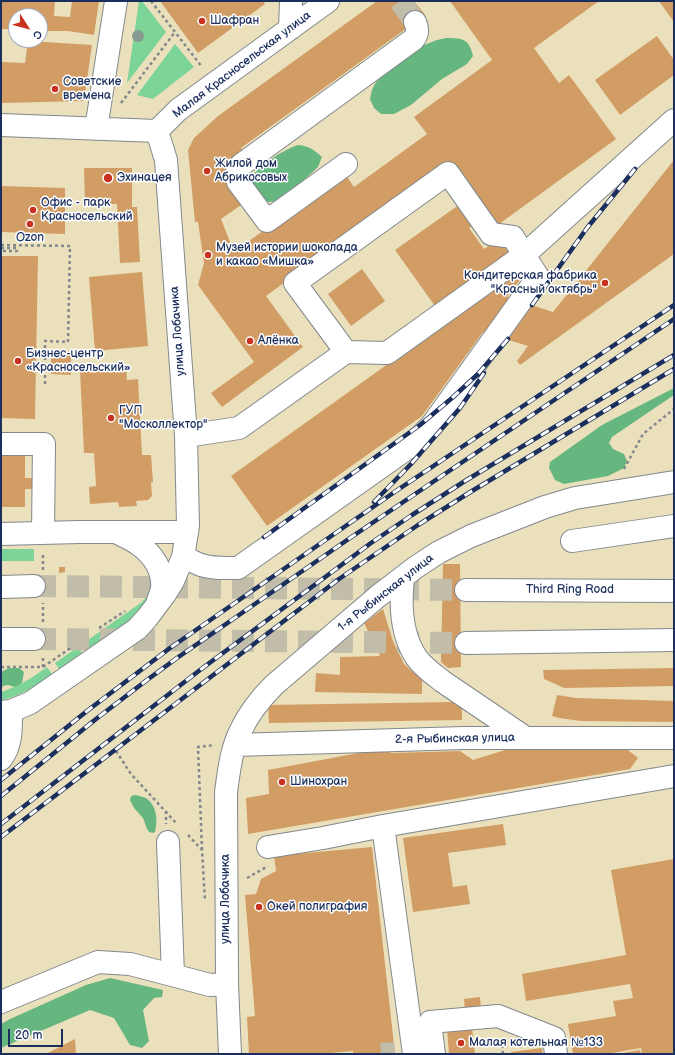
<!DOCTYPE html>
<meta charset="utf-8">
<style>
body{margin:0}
#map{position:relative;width:675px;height:1055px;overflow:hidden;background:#eae0bc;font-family:"Balsamiq Sans",sans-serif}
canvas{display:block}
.frame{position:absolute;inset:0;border:2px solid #1b2f5e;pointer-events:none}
.north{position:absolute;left:8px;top:8px;width:40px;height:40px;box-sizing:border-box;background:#fff;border:1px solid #a4acbf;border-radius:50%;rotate:126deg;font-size:11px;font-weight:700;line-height:16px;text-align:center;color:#1b2f5e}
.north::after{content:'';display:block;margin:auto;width:14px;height:18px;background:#c8321e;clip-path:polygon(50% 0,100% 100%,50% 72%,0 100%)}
.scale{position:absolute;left:8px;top:1029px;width:55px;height:18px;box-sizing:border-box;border:2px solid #1b2f5e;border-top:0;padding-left:5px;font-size:12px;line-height:14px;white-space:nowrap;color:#1b2f5e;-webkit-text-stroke:3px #fff;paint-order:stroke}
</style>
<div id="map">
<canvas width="675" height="1055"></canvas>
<div class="frame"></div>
<div class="north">С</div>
<div class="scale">20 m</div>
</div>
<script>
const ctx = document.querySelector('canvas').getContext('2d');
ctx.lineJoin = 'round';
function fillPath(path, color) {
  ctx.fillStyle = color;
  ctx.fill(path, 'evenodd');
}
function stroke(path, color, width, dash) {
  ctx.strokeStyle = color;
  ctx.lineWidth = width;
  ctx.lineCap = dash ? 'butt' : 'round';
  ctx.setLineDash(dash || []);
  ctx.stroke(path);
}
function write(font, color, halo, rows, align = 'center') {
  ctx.font = font + ' "Balsamiq Sans",sans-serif';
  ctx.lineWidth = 3;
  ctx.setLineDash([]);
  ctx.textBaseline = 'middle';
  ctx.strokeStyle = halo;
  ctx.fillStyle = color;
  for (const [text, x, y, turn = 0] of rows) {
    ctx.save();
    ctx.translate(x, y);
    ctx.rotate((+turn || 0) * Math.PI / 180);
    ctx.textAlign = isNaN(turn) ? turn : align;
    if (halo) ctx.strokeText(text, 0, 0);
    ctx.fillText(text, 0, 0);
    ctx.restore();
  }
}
const green = new Path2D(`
 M139 1H142L166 32 127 83Z
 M175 44 194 67 153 99 137 95Z
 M1 549H34V561H1Z
 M151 570 153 598 131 620 89 649 85 642 142 602C151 592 152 582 151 570Z
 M78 647 82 653 59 669 55 663Z
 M47 667 52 674C36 685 20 697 1 700V692C19 686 32 678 47 667Z`);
const forest = new Path2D(`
 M446 38C463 38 469 39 473 56L467 64 442 79 411 105 394 114H381L374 108 370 99 372 90 376 82 403 56 419 47 437 40Z
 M298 145C309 146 313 149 322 157L318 167 296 187 284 194 278 201 269 202 259 201 251 185 252 176C262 164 283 150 298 145Z
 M674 388V395L612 437 609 443 613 449 624 454 627 461 624 468 608 476 564 484 555 480 549 468 550 462 602 425Z
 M9 668H19L24 672 22 683 15 687 8 685 3 686 1 690V672Z
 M136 795C139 796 143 797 146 798 157 806 158 820 155 832L153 833 149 832 147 829 143 818 134 808 130 800 131 796Z
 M110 978 163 990 162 997 154 998 143 1010 149 1041 142 1048 130 1045 114 1018 90 1010 1 1048V1024L10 1019 86 985Z`);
const building = new Path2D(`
 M1 1H55L54 16 70 17 72 1H99L94 35 68 31H40V16H16V29H1Z
 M160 1H263L265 4 198 53Z
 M377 1H414L425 15 241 148 245 153 226 168 225 173 244 203 221 219 234 252 344 172 354 187 427 134 414 117 492 60 450 1H599L534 48 559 83 569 75 616 139 495 227 448 163 266 296 303 347 222 407 211 393 254 362 198 285 204 263 198 222H195L188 150 194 138 218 116Z
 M659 1H674V22Z
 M657 36 674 60V75L620 115 595 80Z
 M28 41 92 45 84 101 1 103V62L25 63Z
 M674 160V254L520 365 517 361 528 346 483 332 422 416 267 526 231 476 525 266 528 269 507 297 553 312Z
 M84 168H132V207H137L140 262 120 263 117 204H85Z
 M1 186 65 188V234L1 232Z
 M463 202 477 222 469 228 484 249 499 239 509 253 435 306 395 250Z
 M1 256H38L35 419 1 418Z
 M362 269 385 301 351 326 328 294Z
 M142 272 148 346 95 351 89 277Z
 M51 351H71V375L51 374Z
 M126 366 127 380 138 379 142 455H151L153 482H151L152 496 148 500 136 501 137 506 119 507 118 502 90 504 89 487 96 486 94 453H84L80 371Z
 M1 452H25V478H33L32 489H25V507H1Z
 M443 564H460L461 667 448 668 441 662Z
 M59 567H65V572L59 573Z
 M383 609 393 641 404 664 422 680V694L315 692 316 673 340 675V657L380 656 364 623Z
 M674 668V686L564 688 544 679 543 670Z
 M557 695 576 698 674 701V722L581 721 559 718 552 716Z
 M453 702 462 708V720L269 723 268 705Z
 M380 749 392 753 460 751 473 760 505 750H628L638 758 630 769 248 834 246 798 269 794 268 770Z
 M503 824 506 845 448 853 453 887 467 885 470 904 413 912 403 838Z
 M372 847 395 1054H353V1051L320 1054H249L247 1017 255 1016 245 895 256 894 261 879 276 871 274 856Z
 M674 859V1054H642L641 1048 606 1054H573L568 1024 616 1016 613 1001 633 998 630 984 526 1001 522 974 626 955 611 870Z
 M480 997 481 1009 465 1011 464 999Z
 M472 1027 475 1054H449L447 1029Z
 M75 1039 76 1054H46Z
 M542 1048 543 1054H511V1052Z
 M640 1050 641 1054H622V1053Z`);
const minorTunnel = new Path2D(`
 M400 1 415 22
 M381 1054 395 1053`);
const majorTunnel = new Path2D(`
 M34 586 466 590
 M34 639 466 643`);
const path = new Path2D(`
 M151 1 202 67
 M121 103 175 32
 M1 245 70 246 68 342 45 341V387
 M1 248H17V251H1
 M624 469 643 434 674 409
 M43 570V553
 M43 622V603
 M99 628 125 611
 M1 667H43L72 647
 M43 667V657
 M116 751 131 774 177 824
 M166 811V824
 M188 835 202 850 205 900
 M202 850 198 747 215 745
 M247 878 268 866
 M501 1039 503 1054`);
const minor = new Path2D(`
 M290 29 291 1
 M1 125 157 131
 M96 129 116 1
 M157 131 178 110 328 1
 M346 164 267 221 238 182C235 174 236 171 241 165L414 39C418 33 418 29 415 22
 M186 436 239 428 346 352 387 353 524 255 513 237 491 234 448 173 295 283 346 352
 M1 444H44L43 533
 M116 532C123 536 131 539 138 544 153 554 164 571 162 589 161 593 159 597 158 601
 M1 534 80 532H187
 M572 541 674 526
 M183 557C189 559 195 563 201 565 213 569 226 568 238 568L412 445 432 425 538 277 524 255 674 120
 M403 578C400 604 401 634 416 657 423 667 433 674 442 681L526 738
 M1 712 11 711 30 703 137 629 147 618 165 594 173 581 183 557 188 526 186 436 166 160 157 131
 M235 745 463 738H674
 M1 759C12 745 11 727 11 711
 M383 826 414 1054
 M168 842 173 975
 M268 847 323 838 383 826 674 776
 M1 1002 98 962 130 964 210 985 227 984
 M230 1054 227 984 226 792C229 771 231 749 241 730 249 713 261 698 274 685L377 597 416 567 439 552 471 536 545 507 575 498 674 482
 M434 1054 430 1022 498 1016 554 1038 556 1054`);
const major = new Path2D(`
 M1 587 34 586
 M466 590 674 591
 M1 639H34
 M466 643 674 640`);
const rail = new Path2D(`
 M532 305 587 228 635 169
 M374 502 411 464 460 408 484 373
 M264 537 420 425 452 398 478 374 508 339
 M1 780 87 711 170 648 396 491 674 305
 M1 796 96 719 147 680 177 658 350 538 674 319
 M1 824 200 670 371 543 412 515 465 481 674 355
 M1 837 339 579 418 525 472 491 674 369`);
const trees = [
 [138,36]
];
const markers = [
 [202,21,4,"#c8321e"],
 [55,89,4,"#c8321e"],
 [207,171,4,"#c8321e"],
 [108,178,5,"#c8321e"],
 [33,210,4,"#c8321e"],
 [30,224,4,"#c8321e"],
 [208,255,4,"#c8321e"],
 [605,283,4,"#c8321e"],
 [250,341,4,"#c8321e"],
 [18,361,4,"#c8321e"],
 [111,418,4,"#c8321e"],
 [282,782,4,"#c8321e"],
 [259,907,4,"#c8321e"],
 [461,1043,4,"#c8321e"]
];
const poiNames = [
 ["Шафран",210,21],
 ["Советские",63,82],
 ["времена",63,96],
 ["Жилой дом",215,164],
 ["Абрикосовых",215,178],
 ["Эхинацея",117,178],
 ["Офис - парк",41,203],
 ["Красносельский",41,217],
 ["Ozon",30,238,"center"],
 ["Музей истории шоколада",216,248],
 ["и какао «Мишка»",216,262],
 ["Кондитерская фабрика",597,276,"right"],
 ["\"Красный октябрь\"",597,290,"right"],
 ["Алёнка",258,341],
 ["Бизнес-центр",26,354],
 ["«Красносельский»",26,368],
 ["ГУП",119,411],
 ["\"Москоллектор\"",119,425],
 ["Шинохран",290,782],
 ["Окей полиграфия",267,907],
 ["Малая котельная №133",469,1043]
];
const streetNames = [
 ["Малая Красносельская улица",242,65,-37],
 ["улица Лобачика",178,331,-94],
 ["Third Ring Road",570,590],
 ["1-я Рыбинская улица",386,593,-38],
 ["2-я Рыбинская улица",455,739,-1],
 ["улица Лобачика",226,899,-90]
];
fillPath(green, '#7dd498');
fillPath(forest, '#66b680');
fillPath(building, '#d29d64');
stroke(minorTunnel, '#c1bda9', 22, [22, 11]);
stroke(majorTunnel, '#c1bda9', 22, [22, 11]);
stroke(minor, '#82888d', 24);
stroke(major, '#82888d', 24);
stroke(path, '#82888d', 2.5, [3, 3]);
stroke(minor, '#fff', 22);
stroke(major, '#fff', 22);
stroke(rail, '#1b2f5e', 4.5);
stroke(rail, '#fff', 3, [9]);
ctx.fillStyle = '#889a92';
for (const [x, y] of trees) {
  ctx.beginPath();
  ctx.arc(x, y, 6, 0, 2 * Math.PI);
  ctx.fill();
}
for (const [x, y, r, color] of markers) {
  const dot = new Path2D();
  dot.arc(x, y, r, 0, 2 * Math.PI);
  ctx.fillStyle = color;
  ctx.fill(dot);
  stroke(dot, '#fff', 1.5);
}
write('12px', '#1b2f5e', '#fff', poiNames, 'left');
write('12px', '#1b2f5e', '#fff', streetNames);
</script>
